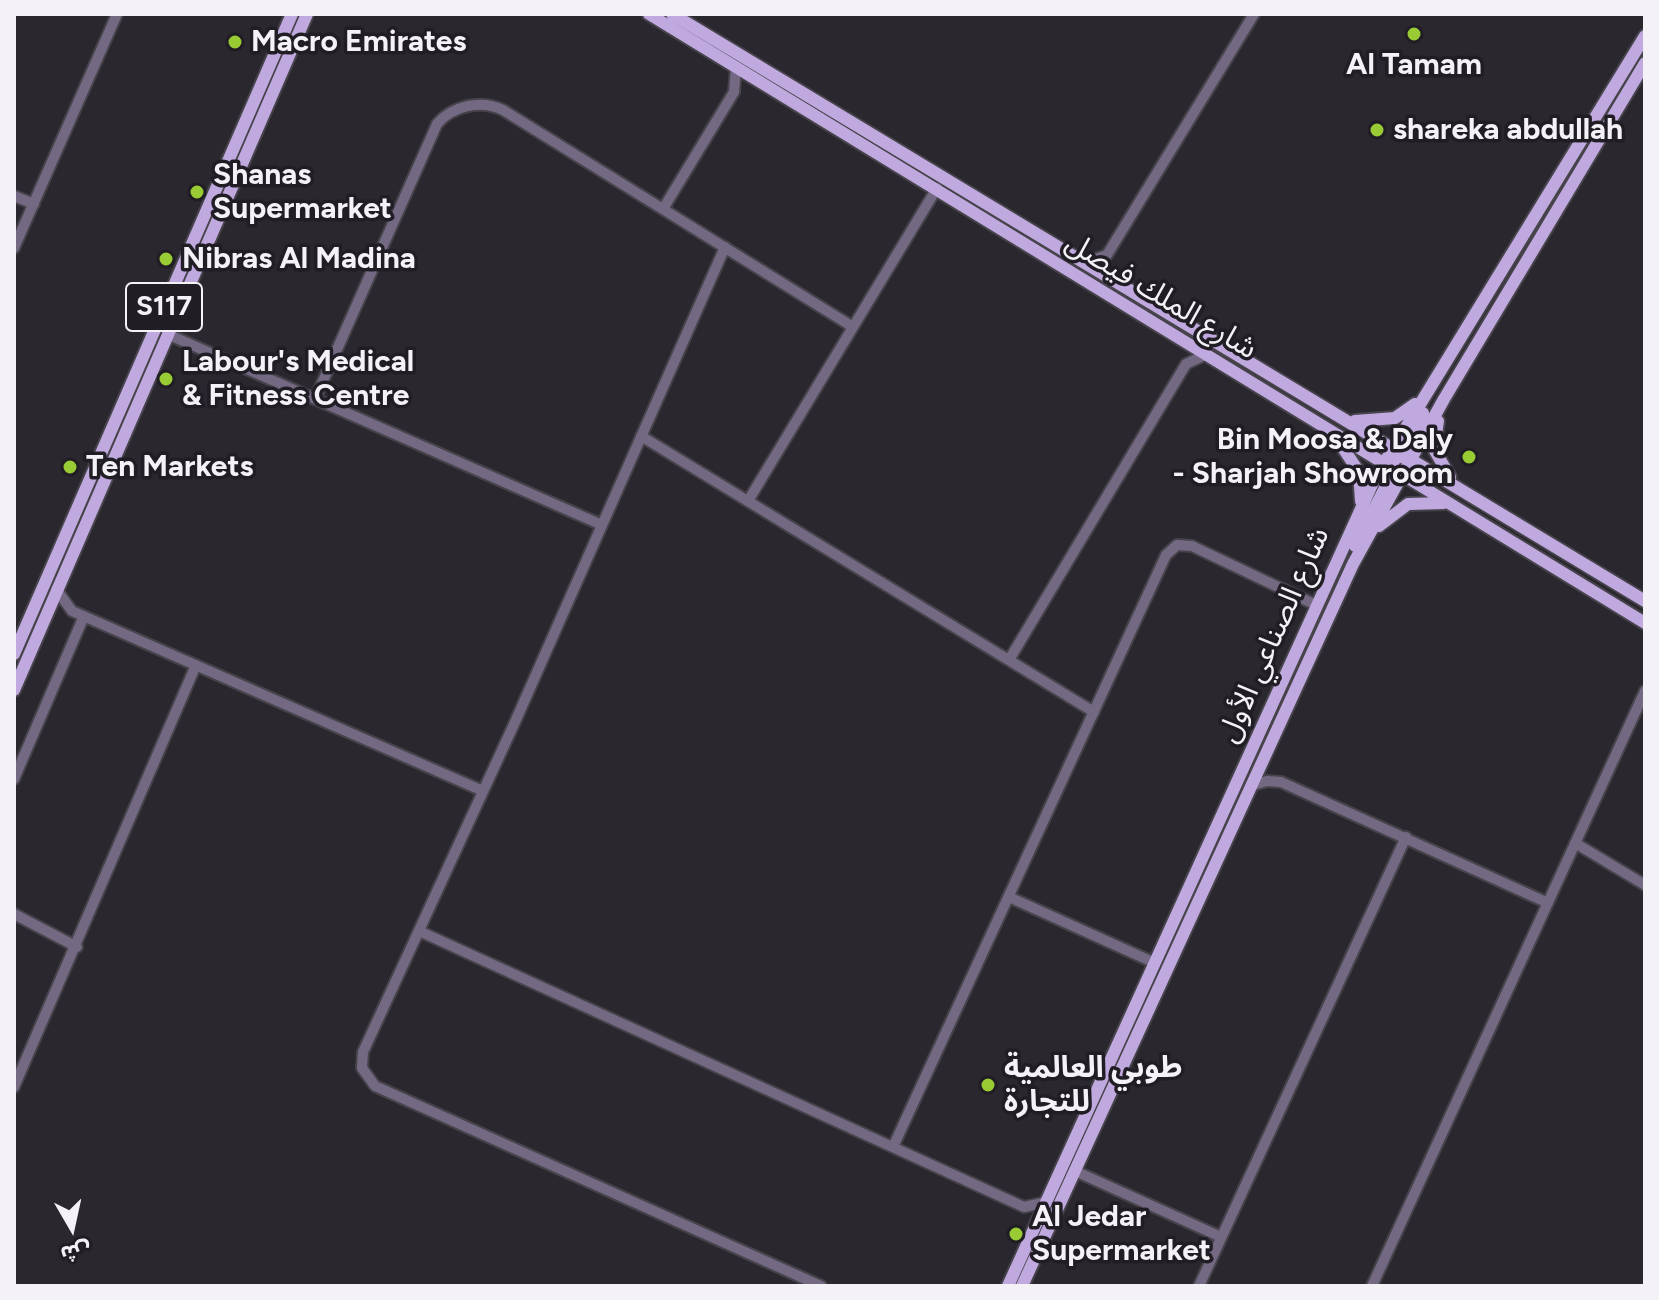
<!DOCTYPE html>
<meta charset="utf-8">
<style>
body{margin:0}
#map{position:relative;width:1659px;height:1300px;overflow:hidden;background:#2a272f;font-family:Figtree,"Noto Sans Arabic",sans-serif}
canvas{display:block}
.frame{position:absolute;inset:0;border:16px solid #f4f2f7;pointer-events:none}
.north{position:absolute;left:32px;top:1188px;width:80px;height:80px;-webkit-text-stroke:6px #211d25;paint-order:stroke;rotate:171deg;font-size:22px;font-weight:700;line-height:32px;text-align:center;color:#f4f2f7}
.north::after{content:'';display:block;margin:auto;width:28px;height:36px;background:#f4f2f7;clip-path:polygon(50% 0,100% 100%,50% 72%,0 100%)}
</style>
<div id="map">
<canvas width="1659" height="1300"></canvas>
<div class="frame"></div>
<div class="north">ش</div>
</div>
<script>
const ctx = document.querySelector('canvas').getContext('2d');
ctx.lineJoin = 'round';
function stroke(path, color, width, dash) {
  ctx.strokeStyle = color;
  ctx.lineWidth = width;
  ctx.lineCap = dash ? 'butt' : 'round';
  ctx.setLineDash(dash || []);
  ctx.stroke(path);
}
function write(font, color, halo, rows, align = 'center') {
  ctx.font = font + ' Figtree,"Noto Sans Arabic",sans-serif';
  ctx.lineWidth = 7;
  ctx.setLineDash([]);
  ctx.textBaseline = 'middle';
  ctx.strokeStyle = halo;
  ctx.fillStyle = color;
  for (const [text, x, y, turn = 0] of rows) {
    ctx.save();
    ctx.translate(x, y);
    ctx.rotate((+turn || 0) * Math.PI / 180);
    ctx.textAlign = isNaN(turn) ? turn : align;
    if (halo) ctx.strokeText(text, 0, 0);
    ctx.fillText(text, 0, 0);
    ctx.restore();
  }
}
const minor = new Path2D(`
 M14 196 34 204
 M663 209 734 92 736 67
 M725 247 515 722 363 1052 362 1068 375 1086 821 1286
 M14 248 117 14
 M1084 263 1107 255 1254 14
 M167 334 602 525
 M315 399 437 124C452 106 481 99 503 110L853 327
 M641 436 1094 712
 M748 501 937 188
 M56 589 72 611 483 791
 M1009 660 1186 364 1207 354
 M14 779 84 616
 M1253 785 1267 781 1281 782 1548 903
 M1575 843 1645 885
 M1009 897 1155 963
 M14 914 77 947
 M419 931 1024 1207 1047 1202
 M14 1087 196 665
 M893 1147 1166 555 1177 545 1192 546 1316 605
 M1075 1171 1221 1237
 M1199 1286 1406 837
 M1372 1286 1645 691`);
const major = new Path2D(`
 M649 14 1645 623
 M672 14 1645 601
 M1355 421 1395 418 1415 404
 M1438 421 1434 449 1450 477
 M1335 436 1359 472 1361 501
 M1400 457 1423 413
 M1379 526 1408 504 1444 503
 M1355 546 1387 484 1394 461
 M14 654 292 14
 M14 690 307 14
 M1008 1286 1375 478 1645 36
 M1022 1286 1353 564 1444 399 1645 63`);
const markers = [
 [1414,34,8,"#99cb35"],
 [235,42,8,"#99cb35"],
 [1377,130,8,"#99cb35"],
 [197,192,8,"#99cb35"],
 [166,259,8,"#99cb35"],
 [166,379,8,"#99cb35"],
 [1469,457,8,"#99cb35"],
 [70,467,8,"#99cb35"],
 [988,1085,8,"#99cb35"],
 [1016,1234,8,"#99cb35"]
];
const shields = [
 [164,307,76]
];
const shieldNames = [
 ["S117",164,307]
];
const poiNames = [
 ["Macro Emirates",251,42],
 ["Al Tamam",1414,65,"center"],
 ["shareka abdullah",1393,130],
 ["Shanas",213,175],
 ["Supermarket",213,209],
 ["Nibras Al Madina",182,259],
 ["Labour's Medical",182,362],
 ["& Fitness Centre",182,396],
 ["Bin Moosa & Daly",1453,440,"right"],
 ["- Sharjah Showroom",1453,474,"right"],
 ["Ten Markets",86,467],
 ["طوبي العالمية",1004,1068],
 ["للتجارة",1004,1102],
 ["Al Jedar",1032,1217],
 ["Supermarket",1032,1251]
];
const streetNames = [
 ["شارع الملك فيصل",1161,296,31],
 ["شارع الصناعي الأول",1274,635,-66]
];
stroke(minor, '#46434b', 14);
stroke(major, '#46434b', 16);
stroke(minor, '#746983', 10);
stroke(major, '#c0a9de', 12);
for (const [x, y, r, color] of markers) {
  const dot = new Path2D();
  dot.arc(x, y, r, 0, 2 * Math.PI);
  ctx.fillStyle = color;
  ctx.fill(dot);
  stroke(dot, '#211d25', 3);
}
for (const [x, y, w] of shields) {
  const box = new Path2D();
  box.roundRect(x - w / 2, y - 24, w, 48, 6);
  ctx.fillStyle = '#211d25';
  ctx.fill(box);
  stroke(box, '#f4f2f7', 2);
}
write('bold 28px', '#f4f2f7', null, shieldNames);
write('bold 30px', '#f4f2f7', '#211d25', poiNames, 'left');
write('30px', '#f4f2f7', '#211d25', streetNames);
</script>
